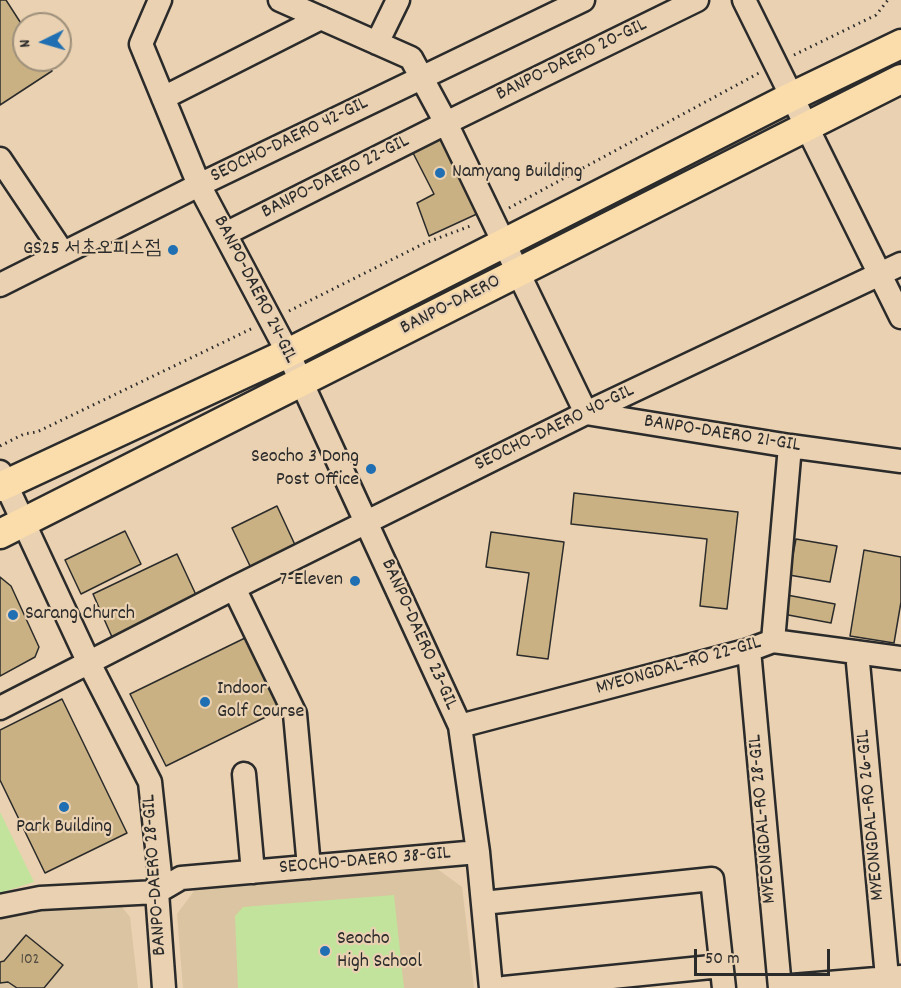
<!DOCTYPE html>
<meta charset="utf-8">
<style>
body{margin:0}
#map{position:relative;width:901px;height:988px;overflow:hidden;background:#e9d1b1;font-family:Dekko,sans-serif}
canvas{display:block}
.north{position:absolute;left:12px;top:12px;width:60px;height:60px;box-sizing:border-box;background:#e9d1b1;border:2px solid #9d8f7b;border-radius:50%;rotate:265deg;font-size:16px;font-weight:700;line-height:24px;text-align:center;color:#2b2b2b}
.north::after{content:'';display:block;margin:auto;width:21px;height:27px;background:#1f6fb2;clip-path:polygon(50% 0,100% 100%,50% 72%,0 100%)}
.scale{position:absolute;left:694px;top:949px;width:136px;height:27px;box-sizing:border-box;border:3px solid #2b2b2b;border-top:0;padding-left:8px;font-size:18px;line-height:21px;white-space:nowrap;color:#2b2b2b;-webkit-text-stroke:4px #e9d1b1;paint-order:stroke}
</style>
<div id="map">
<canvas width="901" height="988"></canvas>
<div class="north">N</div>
<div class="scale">50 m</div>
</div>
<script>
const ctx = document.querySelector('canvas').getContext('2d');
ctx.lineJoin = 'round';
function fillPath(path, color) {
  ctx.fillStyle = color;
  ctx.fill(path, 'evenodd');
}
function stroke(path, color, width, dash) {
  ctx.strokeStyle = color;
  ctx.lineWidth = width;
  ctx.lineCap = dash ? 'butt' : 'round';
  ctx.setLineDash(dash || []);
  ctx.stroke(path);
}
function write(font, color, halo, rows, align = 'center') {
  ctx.font = font + ' Dekko,"Poor Story",sans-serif';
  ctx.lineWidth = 4.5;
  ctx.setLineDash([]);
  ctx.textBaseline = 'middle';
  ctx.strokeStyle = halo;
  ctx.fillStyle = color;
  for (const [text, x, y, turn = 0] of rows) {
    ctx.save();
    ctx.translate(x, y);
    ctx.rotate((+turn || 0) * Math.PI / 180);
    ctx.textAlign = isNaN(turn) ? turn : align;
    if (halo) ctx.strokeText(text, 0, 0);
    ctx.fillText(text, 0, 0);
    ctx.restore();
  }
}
const built = new Path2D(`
 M436 868 462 887 474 988H183L177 914 197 887Z
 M113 905 122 907 130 917 138 988H0V919L31 911Z`);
const green = new Path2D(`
 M0 812 34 882 0 893Z
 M394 895 404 988H238L235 916 243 907Z`);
const building = new Path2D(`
 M0 0H6L24 28V60H45L52 71 0 105Z
 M439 137 479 213 429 236 417 203 434 194 412 151Z
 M574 493 738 512 727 609 700 606 707 539 571 524Z
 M277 506 296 547 251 568 232 528Z
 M125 531 141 564 81 594 65 560Z
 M491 532 564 542 548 659 517 655 529 573 486 567Z
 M796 539 837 546 830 582 789 575Z
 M864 550 901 557V602L894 643 850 636Z
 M177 554 197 597 112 637 93 594Z
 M0 577 11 586 39 647 35 657 0 676Z
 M787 595 835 604 831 623 783 614Z
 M245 638 280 710 166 766 130 694Z
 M62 699 127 833 45 873 0 780V730Z
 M26 935 63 965 44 988H17L8 982 0 983V962L4 961Z`);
const path = new Path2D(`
 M794 55 876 15 888 0
 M509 208 759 73
 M289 311 425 243 473 225
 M0 446 24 434 37 432 253 328`);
const minor = new Path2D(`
 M160 0 141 44 199 185 288 353 460 726 478 852 491 988
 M280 0 411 58 446 123 586 413 790 446 901 461
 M744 0 901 317
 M377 43 398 0
 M163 98 321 18
 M0 159 63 253
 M225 234 446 123 697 0
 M0 285 199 185 583 0
 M0 472 89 663 150 782 160 875 157 892 164 988
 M234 588 295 714 309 867
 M773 641 790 446
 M749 650 780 988
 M857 652 888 988
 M0 708 234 588 586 413 901 264
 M460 726 749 650 773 641 901 658
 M244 774 253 872
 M483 903 712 879 724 988
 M0 906 40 898 157 892 181 878 478 852
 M780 987 901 977
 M504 988 721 966`);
const major = new Path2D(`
 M0 487 288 353 791 97 901 44
 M0 534 901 79`);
const markers = [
 [440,173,6,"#1f6fb2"],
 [173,250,6,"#1f6fb2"],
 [371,469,6,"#1f6fb2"],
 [355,581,6,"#1f6fb2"],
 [13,615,6,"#1f6fb2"],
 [205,702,6,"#1f6fb2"],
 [64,807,6,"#1f6fb2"],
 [325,951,6,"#1f6fb2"]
];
const numberNames = [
 ["102",30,961]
];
const streetNames = [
 ["BANPO-DAERO 20-GIL",572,61,-26],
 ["SEOCHO-DAERO 42-GIL",290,141,-26],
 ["BANPO-DAERO 22-GIL",336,178,-27],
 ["BANPO-DAERO 24-GIL",254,290,63],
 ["BANPO-DAERO",451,306,-27],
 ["SEOCHO-DAERO 40-GIL",555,429,-26],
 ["BANPO-DAERO 21-GIL",722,435,9],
 ["BANPO-DAERO 23-GIL",418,635,66],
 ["MYEONGDAL-RO 22-GIL",679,667,-16],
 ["MYEONGDAL-RO 26-GIL",872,815,-95],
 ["MYEONGDAL-RO 28-GIL",764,819,-95],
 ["SEOCHO-DAERO 38-GIL",365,862,-5],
 ["BANPO-DAERO 28-GIL",156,875,-94]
];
const poiNames = [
 ["Namyang Building",452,173],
 ["GS25 서초오피스점",161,250,"right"],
 ["Seocho 3 Dong",359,458,"right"],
 ["Post Office",359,481,"right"],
 ["7-Eleven",343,581,"right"],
 ["Sarang Church",25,615],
 ["Indoor",217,690],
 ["Golf Course",217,713],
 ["Park Building",64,828,"center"],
 ["Seocho",337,940],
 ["High School",337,963]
];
fillPath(built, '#dbc4a1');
fillPath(green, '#c2e39c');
fillPath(building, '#c9b183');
stroke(building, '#2b2b2b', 1.5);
stroke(minor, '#2b2b2b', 27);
stroke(major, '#2b2b2b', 33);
stroke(path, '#2b2b2b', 3, [1.5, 4.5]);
stroke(minor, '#e9d1b1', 22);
stroke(major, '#faddab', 28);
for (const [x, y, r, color] of markers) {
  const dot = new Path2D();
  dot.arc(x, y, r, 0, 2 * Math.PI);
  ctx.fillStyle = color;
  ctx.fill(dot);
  stroke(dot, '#e9d1b1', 2);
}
write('16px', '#524c41', null, numberNames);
write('20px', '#2b2b2b', '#e9d1b1', streetNames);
write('20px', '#2b2b2b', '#e9d1b1', poiNames, 'left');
</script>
